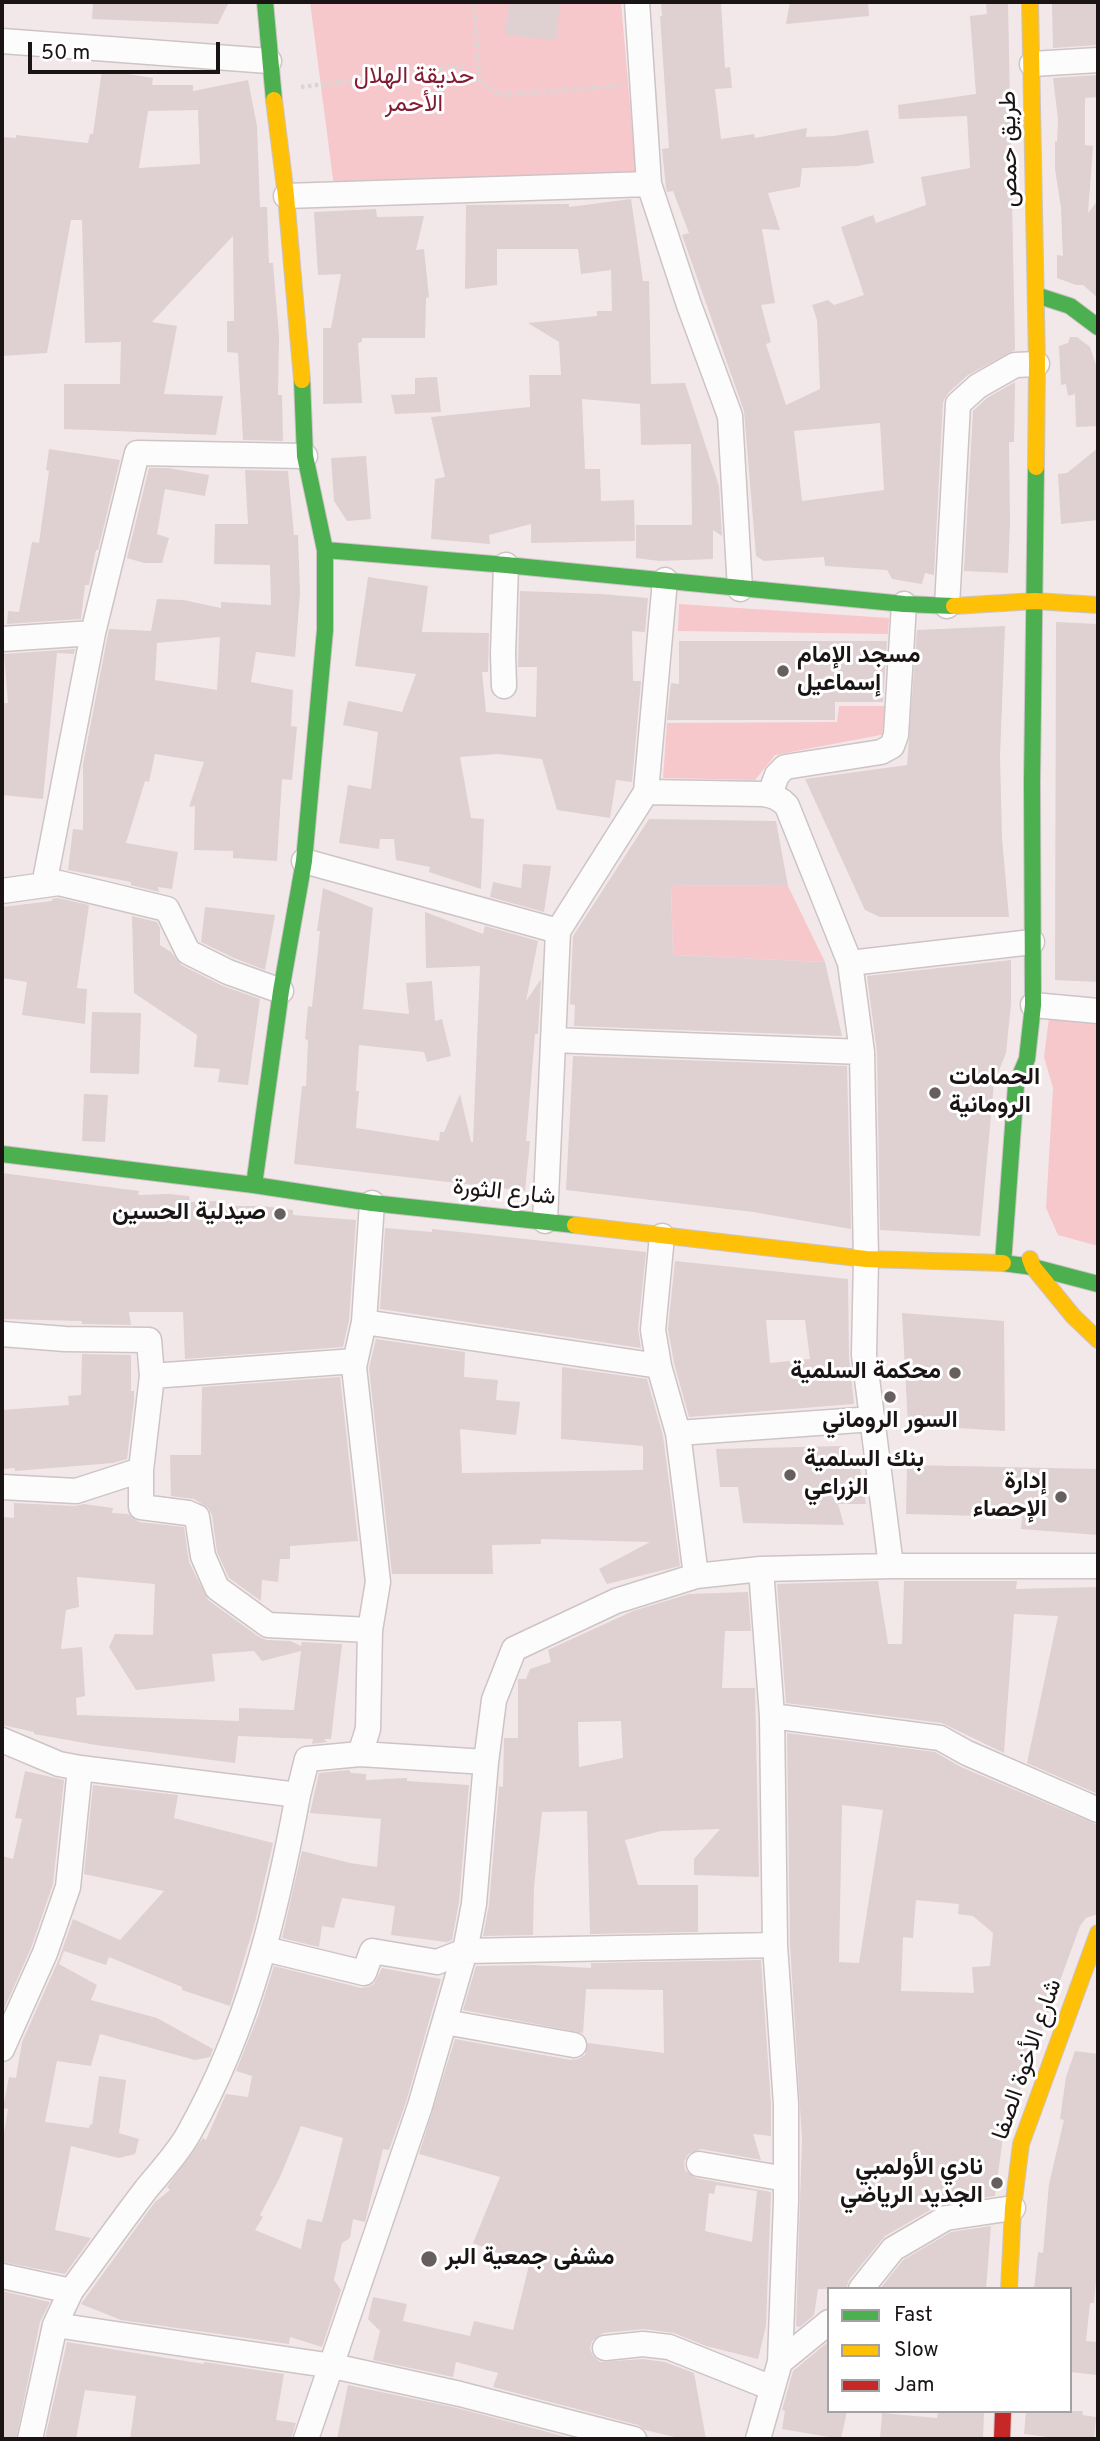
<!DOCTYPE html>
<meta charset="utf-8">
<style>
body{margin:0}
#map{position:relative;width:1100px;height:2441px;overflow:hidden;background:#f3e8e9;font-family:Overpass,sans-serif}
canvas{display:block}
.frame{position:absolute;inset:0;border:4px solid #1a1415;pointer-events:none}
.legend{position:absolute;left:827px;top:2287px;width:245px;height:126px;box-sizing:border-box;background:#fff;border:2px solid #a3a1a1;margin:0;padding:9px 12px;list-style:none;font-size:21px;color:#1a1415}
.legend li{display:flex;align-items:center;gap:14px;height:35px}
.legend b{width:35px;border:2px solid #a3a1a1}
.scale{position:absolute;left:28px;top:42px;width:192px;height:32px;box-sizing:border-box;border:4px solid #1a1415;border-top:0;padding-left:9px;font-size:21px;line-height:24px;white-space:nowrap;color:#1a1415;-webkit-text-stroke:5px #fff;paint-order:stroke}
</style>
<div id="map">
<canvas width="1100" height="2441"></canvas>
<div class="frame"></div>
<ul class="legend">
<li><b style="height:9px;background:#4caf50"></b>Fast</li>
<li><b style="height:9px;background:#ffc107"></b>Slow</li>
<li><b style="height:9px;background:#c62828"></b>Jam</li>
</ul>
<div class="scale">50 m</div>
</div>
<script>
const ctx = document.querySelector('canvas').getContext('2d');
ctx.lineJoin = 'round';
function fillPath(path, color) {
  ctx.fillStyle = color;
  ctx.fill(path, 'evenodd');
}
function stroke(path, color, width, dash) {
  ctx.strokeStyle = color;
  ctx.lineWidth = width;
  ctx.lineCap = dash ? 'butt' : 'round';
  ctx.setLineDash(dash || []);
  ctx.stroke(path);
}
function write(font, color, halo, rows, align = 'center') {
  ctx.font = font + ' Overpass,Vazirmatn,sans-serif';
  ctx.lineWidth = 6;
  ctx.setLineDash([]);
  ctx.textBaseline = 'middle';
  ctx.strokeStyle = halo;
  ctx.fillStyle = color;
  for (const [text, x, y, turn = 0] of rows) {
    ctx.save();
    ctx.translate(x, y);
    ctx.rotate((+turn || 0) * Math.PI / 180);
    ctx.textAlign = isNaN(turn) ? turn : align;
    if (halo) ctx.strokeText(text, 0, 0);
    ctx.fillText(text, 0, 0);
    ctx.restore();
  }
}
const green = new Path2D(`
 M310 2H621L636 173 334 187Z
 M679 604 889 618 888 634 678 631Z
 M839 706H887L886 734 775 755 755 780 663 778 667 723 837 722Z
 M671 885 788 886 825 962 673 955Z
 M1049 1018 1098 1024V1246L1058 1235 1046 1208 1053 1088 1044 1057Z`);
const building = new Path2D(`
 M93 2H229L218 24 92 19Z
 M509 2 560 4 556 40 505 35Z
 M661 2H721L725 68 730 67 732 88 715 89 721 139 754 134 755 138 807 128 806 137 834 136 868 130 874 163 857 166 802 168 800 187 768 193 780 230 762 229 775 303 761 305 771 342 766 344 786 405 820 389 817 320 812 305 828 300 834 305 864 295 841 227 873 215 876 223 926 205 921 177 970 168 967 116 899 119 898 105 976 94 970 16 987 14 986 2H1008L1011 156H1004L1012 197 1015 350 968 375 948 393 943 402 934 575 925 573 922 584 892 579 887 570 825 566 824 557 764 561 756 556 744 411 682 235 689 233 673 191 667 192 666 188 662 149 669 148 660 16H662ZM880 423 884 490 802 501 794 431Z
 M790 2H868L869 16 786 24Z
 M1098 2V45L1053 48 1052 3Z
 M102 70 153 78 152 85H193V91L248 80 257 126 260 207H267L269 263H273L279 336 278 395H282L283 441 243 440 238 353 227 352V321H234L233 236 152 322 177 326 164 394 223 396 216 435 64 429V384H120L121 342 85 343 82 220H71L47 353 2 356V137L16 138V135L88 143 90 134H93ZM198 110 200 164 139 168 148 111Z
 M1098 75V97L1085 98V145L1093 146 1088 213 1098 200V298L1083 285H1076L1057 278V255L1063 256 1061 208 1055 169V141L1057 142 1058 119 1053 78Z
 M631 199 643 281H649L651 384 685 383 719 486 722 536 713 530V559L659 561 636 558V525H692L691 444 641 445 640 404 582 399 585 469H600L601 501 634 500 635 541 531 543V524L489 535 490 544 431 539 435 479 445 477 431 417 530 407 529 375H561L559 342 528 323 597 316V311H612L611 270 581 274 578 249H497V285L465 289 466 205 569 204V207Z
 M376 209 377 217 424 216 416 250 424 249 429 297 426 298 425 338H362V342L358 343 362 403 323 404V328H331L341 274 318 275 314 212Z
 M1070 337H1077L1090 347 1098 371V426L1076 427 1075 394 1068 396 1066 384 1061 385 1059 346 1068 343Z
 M437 377 441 412 395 414 391 395 415 394V378Z
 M1015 382 1014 442H1009L1010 522 1008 573 964 571 973 411 987 398Z
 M1098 448V520L1061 524 1058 474 1067 473Z
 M49 449 120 460 98 550H96L89 585H85L81 619 7 624 8 611 19 612 32 542 39 543 49 471 46 470Z
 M366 456 371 519 347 521 334 501 331 458Z
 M149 468H168L209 475 205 496 165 489 157 534 169 538 162 563H144L127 558Z
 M245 470 288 471 294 535H298L300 593 295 657 256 652 251 682 293 690 291 726 297 727 292 780 282 779 277 861 233 858V851L194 850 195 806 189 807 204 762 155 754 149 782 145 781 126 843 178 852 172 889 158 887 159 892 131 885V882L68 870 73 829 83 830V764L109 629 151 631 157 599 183 600 221 608V602L271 605 270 565 214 564 215 524H248ZM220 637 217 690 155 680 157 643Z
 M368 577 428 586 422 632 489 633 488 672H482L486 712 536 717 537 667H518L520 591 601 594 648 598 645 632 632 631 633 681H641L632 782 616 780 610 818 557 810 542 759 498 754 460 757 471 818 484 819 481 889 429 872 430 867 396 860 394 839H380L379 849 339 843 348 785 371 789 378 732 343 725 348 701 402 712 416 674 355 666Z
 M1056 622 1098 624V982L1055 980Z
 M1005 626 1000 757 1002 838 1009 917H880L865 910 805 779 907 765 917 630Z
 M679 641H887L883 702H835V720H667L671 683 679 684Z
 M75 649 74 654 57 653 43 799 2 795V703H8L4 654Z
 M649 819 776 821 788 886 671 885 673 955 825 962 842 1036 574 1026 575 1005 570 1004 573 936Z
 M523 864 551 866 544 912 490 897 493 882 521 888Z
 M323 888 373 908 363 1009 409 1014 406 983 432 981 435 1021 442 1019 451 1056 427 1062 424 1052 359 1045 356 1091H359L356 1128 439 1141 440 1132H444L460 1094 471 1142H473L480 966 426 968 425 912 483 934 485 926 538 941 526 1001 541 979 538 1034H535L526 1141H530L525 1191 294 1164 302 1086H306L308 1040 305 1039 308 1006 312 1007 320 931H317Z
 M58 898 89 905 77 988 87 989 85 1024 22 1015 27 982 2 978V907L52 901V899Z
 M205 907 275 915 265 970 234 958 201 942Z
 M132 916 157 922 160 928V945L171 952 181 965 223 986 260 999 248 1085 218 1082 220 1069 194 1067 197 1035 134 993Z
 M1011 960V1004L1006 1053 994 1083 980 1236 880 1230 877 1052 867 976Z
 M92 1012 141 1013 139 1074 90 1073Z
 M573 1056 847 1066 851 1229 753 1212 566 1190Z
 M84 1094 108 1095 105 1142 82 1141Z
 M2 1173 139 1191 138 1195 169 1194 189 1196 190 1202 217 1201V1206H262L293 1210V1215L356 1220 349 1320 343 1347 185 1359 183 1312H129L131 1325 82 1324V1321L2 1319Z
 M385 1228 432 1232V1229L646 1252 638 1329 641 1348 380 1309Z
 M675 1261 848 1279 849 1357 854 1404 689 1417 674 1363 668 1329ZM766 1320H805L810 1359 770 1363Z
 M902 1313 1004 1321 1005 1431 908 1425Z
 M376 1339 465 1352 464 1377 498 1380 496 1400 520 1402 516 1435 460 1429 462 1473 643 1470V1446L561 1439 562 1367 647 1379 663 1436 680 1566 607 1584 599 1569 650 1542 541 1539V1544L492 1545 493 1574H392L369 1368Z
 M82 1354 131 1355V1391H134V1400L127 1459 113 1463 15 1471V1468L2 1469V1410L69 1405 68 1396 81 1395Z
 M340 1377 358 1541 290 1546V1559H280L278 1582 262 1580 261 1601 229 1578 217 1552 212 1515 208 1508 194 1499 171 1496 170 1455H201L202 1387Z
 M842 1446V1464L859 1462 866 1504H838L844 1525 743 1523 738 1487H720L716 1449Z
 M907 1465 1098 1469V1535L1021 1529 1022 1517 906 1514Z
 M14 1503 75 1506 84 1504 113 1508 112 1513 128 1514 139 1522 184 1527 189 1562 208 1600 259 1637 267 1640 290 1641 301 1646 302 1642 342 1644 331 1739H324L327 1742 312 1744 313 1739 238 1736 235 1763 96 1745 34 1734V1732L2 1725V1517L14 1518ZM77 1577 155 1584 153 1635 115 1634 109 1647 136 1690 215 1681 212 1654 254 1651 262 1661 301 1651 294 1710 239 1708V1721L77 1715 76 1698 85 1696 82 1647 61 1649 66 1610 79 1607Z
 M878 1581 888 1644H902L904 1581H1017L1016 1589 1098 1587V1794L1027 1763 1058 1616 1014 1614 1004 1753 942 1723 786 1703 777 1584Z
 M748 1592 751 1631H725L722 1688H755L759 1877 694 1875V1859L720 1829 661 1831 625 1840 638 1885H698V1932L590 1934 587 1811 542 1812 534 1887 533 1935 483 1936 489 1905 499 1786 503 1787 504 1738H518V1679H526L530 1669 551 1662 548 1650 633 1611 689 1594ZM621 1721 623 1758 579 1767 578 1722Z
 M787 1733 935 1752 961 1767 1098 1825V1914L1086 1918 1080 1926 1003 2137 995 2196 939 2205 885 2236 849 2280 846 2289H818L814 2315 800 2327 796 2326 802 2140 790 1944ZM842 1805 883 1810 859 1963 839 1962ZM916 1900 959 1904 958 1914 973 1916 993 1933 990 1966 972 1967 974 1993 901 1991 903 1937 913 1938Z
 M349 1770 351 1773 366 1774V1780L407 1778V1781L469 1785 459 1902 452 1940 447 1942 391 1935 395 1906 342 1898 334 1928 322 1926 319 1947 282 1938 302 1851 350 1863 377 1867 381 1819 310 1813 319 1773Z
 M25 1771 64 1780 53 1884 31 1948 4 2009 2 2008V1856L13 1859 22 1819 15 1818Z
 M93 1785 178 1795 174 1818 273 1843 255 1922 230 2006 182 1990V1987L109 1957 106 1965 64 1951 59 1964 97 1985 91 2000 157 2018 213 2049 210 2057 195 2060 100 2034 91 2066 57 2061 45 2122 89 2128 90 2124 92 2125 99 2076 126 2080 119 2133 139 2139 135 2154 119 2158 71 2146 55 2230 91 2238 65 2274 2 2262V2145L8 2109 3 2108 9 2077 16 2078 22 2042 59 1959 73 1919 120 1940 164 1891 84 1874Z
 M761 1960 771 2105V2136L753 2134 761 2160 701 2149 688 2154 684 2162 685 2170 696 2178 771 2192 766 2326 758 2359 706 2346 674 2333 644 2329 603 2333 592 2341 590 2349 593 2356 600 2362 643 2359 665 2362 694 2373 706 2439H683L645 2430 638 2425 493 2387 498 2373 456 2362 453 2377 373 2360 380 2331 368 2319 373 2297 407 2304 403 2321 470 2336 474 2321 513 2330 529 2265 473 2243 500 2177 419 2154 455 2039 571 2060 578 2059 585 2055 588 2043 664 2053 663 1990 586 1989 583 2033 463 2010 476 1966 534 1965 591 1968V1963ZM716 2185 757 2191 752 2242 705 2231 709 2193 714 2194Z
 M274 1966 361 1988 368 1987 374 1984 382 1968 441 1979 406 2102 389 2150 383 2149 365 2222 353 2219 350 2238 342 2243 334 2280 341 2290 322 2347 290 2337 289 2344 121 2320 81 2304 155 2202 170 2190 167 2187 203 2138 206 2140 226 2094 248 2097 252 2076 236 2071 258 2016ZM301 2126 343 2138 322 2222 307 2219 301 2249 255 2230 263 2217 260 2215 280 2177Z
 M1075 2051 1098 2054V2257L1094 2303H1090L1086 2341 1098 2342V2375L1070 2372V2289H1034L1038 2252 1043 2253 1049 2184 1064 2120 1060 2119 1066 2077Z
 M991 2226 986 2289H880L903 2260 951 2232Z
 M2 2291 50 2302 40 2322 16 2439H2Z
 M829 2341V2411H847L841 2439 782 2429 785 2411 782 2410 793 2371Z
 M67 2342 204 2364V2362L284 2374 276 2420 296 2423 291 2439H130L136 2396 85 2390 76 2439H45Z
 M348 2385 457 2408 574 2439H337Z
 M938 2411 984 2413 983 2439H880L882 2413 937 2418Z
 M1026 2411H1083L1082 2415 1096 2417 1094 2439H1064L1024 2434Z`);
const path = new Path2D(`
 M474 2 479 80
 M301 87 459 67 500 95 621 86`);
const street = new Path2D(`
 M637 2 649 184 689 305 730 416 740 589
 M2 41 269 61
 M1032 64 1098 60
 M286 196 649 184
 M947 606 958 404 978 386 1015 365 1037 364
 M2 639 93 633 137 453 305 456
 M504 686 503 654 506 565
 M646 792 763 794C773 795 780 798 787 806L850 963 862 1052 866 1259 864 1355 891 1566
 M770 794 777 775 785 767 881 752 892 746 896 735 904 604
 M304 861 558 931
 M44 885 93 633
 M2 891 59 883 167 909 188 952 228 972 281 991
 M850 963 1032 942
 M1033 1005 1098 1011
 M553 1040 862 1052
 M545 1221 558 931 646 792 665 580
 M662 1236 653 1330 659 1366 678 1433 696 1576
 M364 1322 659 1366
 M2 1334 65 1339 149 1340 152 1376 141 1470V1507L188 1513 197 1517 203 1556 217 1588 268 1625 370 1630
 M152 1376 355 1361
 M678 1433 873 1419
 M2 1487 76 1491 141 1470
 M772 1716 940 1738 967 1753 1098 1810
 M2 1740 59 1764 80 1768 298 1795 307 1759 360 1754 486 1762
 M360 1754 368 1729 370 1630 378 1582 354 1367 364 1322 372 1203
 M265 1949 364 1973 372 1951 437 1962 465 1951 775 1945
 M445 2022 574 2045
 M2 2049 45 1953 68 1887 80 1768
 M699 2164 786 2179
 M2 2276 71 2291 55 2325 30 2439
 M861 2289 893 2249 946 2218 1013 2208
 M71 2291C96 2257 121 2222 147 2188 161 2171 178 2153 189 2133 249 2026 276 1914 298 1795
 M55 2325 333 2366 460 2394 634 2439
 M605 2348 643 2344 669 2347 772 2388
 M780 2362 829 2322
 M306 2439 420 2106 465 1951 474 1904 486 1762 494 1700 514 1649 616 1601 696 1576 761 1569 891 1566H1098
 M758 2439 780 2362 786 2201V2104L775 1945 772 1716 761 1569`);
const fast = new Path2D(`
 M265 2 274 100
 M1036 295 1070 306 1098 327
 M1036 467 1032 782 1033 1005 1027 1059 1016 1085 1003 1263 1033 1267 1098 1284
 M325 550 506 565 904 604 954 606
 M2 1154 254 1185 372 1203 575 1225
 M254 1185 281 991 304 861 325 630V550L305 456 302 380`);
const slow = new Path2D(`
 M1030 2 1037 364 1036 467
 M274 100 286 196 302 380
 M954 606 1035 601 1098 605
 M575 1225 866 1259 1003 1263
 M1030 1259 1033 1267 1073 1316 1098 1340
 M1009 2289 1013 2208 1021 2144 1098 1933`);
const jam = new Path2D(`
 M1002 2439 1003 2411`);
const markers = [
 [783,671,7,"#665e5f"],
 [935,1093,7,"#665e5f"],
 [280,1214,7,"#665e5f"],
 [955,1373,7,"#665e5f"],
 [890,1397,7,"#665e5f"],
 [790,1475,7,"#665e5f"],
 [1061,1497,7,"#665e5f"],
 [997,2183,7,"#665e5f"],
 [429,2259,9,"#665e5f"]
];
const parkNames = [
 ["حديقة الهلال",414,78],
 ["الأحمر",414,106]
];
const streetNames = [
 ["طريق حمص",1011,149,-91],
 ["شارع الثورة",504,1194,6],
 ["شارع الأخوة الصفا",1029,2060,-71]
];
const poiNames = [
 ["مسجد الإمام",797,657],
 ["إسماعيل",797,685],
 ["الحمامات",949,1079],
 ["الرومانية",949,1107],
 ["صيدلية الحسين",266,1214,"right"],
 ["محكمة السلمية",941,1373,"right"],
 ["السور الروماني",890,1422,"center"],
 ["بنك السلمية",804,1461],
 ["الزراعي",804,1489],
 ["إدارة",1047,1483,"right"],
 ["الإحصاء",1047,1511,"right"],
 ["نادي الأولمبي",983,2169,"right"],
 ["الجديد الرياضي",983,2197,"right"],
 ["مشفى جمعية البر",445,2259]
];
fillPath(green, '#f6c8cc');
fillPath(building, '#dfd0d2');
stroke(street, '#cdc4c5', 27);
stroke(fast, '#cdc4c5', 18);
stroke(slow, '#cdc4c5', 18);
stroke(jam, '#cdc4c5', 18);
stroke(path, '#dad6d6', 4.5, [3.5, 3.5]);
stroke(street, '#fdfcfc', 24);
stroke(fast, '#4caf50', 16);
stroke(slow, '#ffc107', 16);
stroke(jam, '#c62828', 16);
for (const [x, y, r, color] of markers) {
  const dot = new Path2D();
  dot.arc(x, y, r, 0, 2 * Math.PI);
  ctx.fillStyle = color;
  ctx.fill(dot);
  stroke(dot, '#fff', 2.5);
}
write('24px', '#821b34', '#fff', parkNames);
write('24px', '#1a1415', '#fff', streetNames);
write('bold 24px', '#1a1415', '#fff', poiNames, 'left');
</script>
